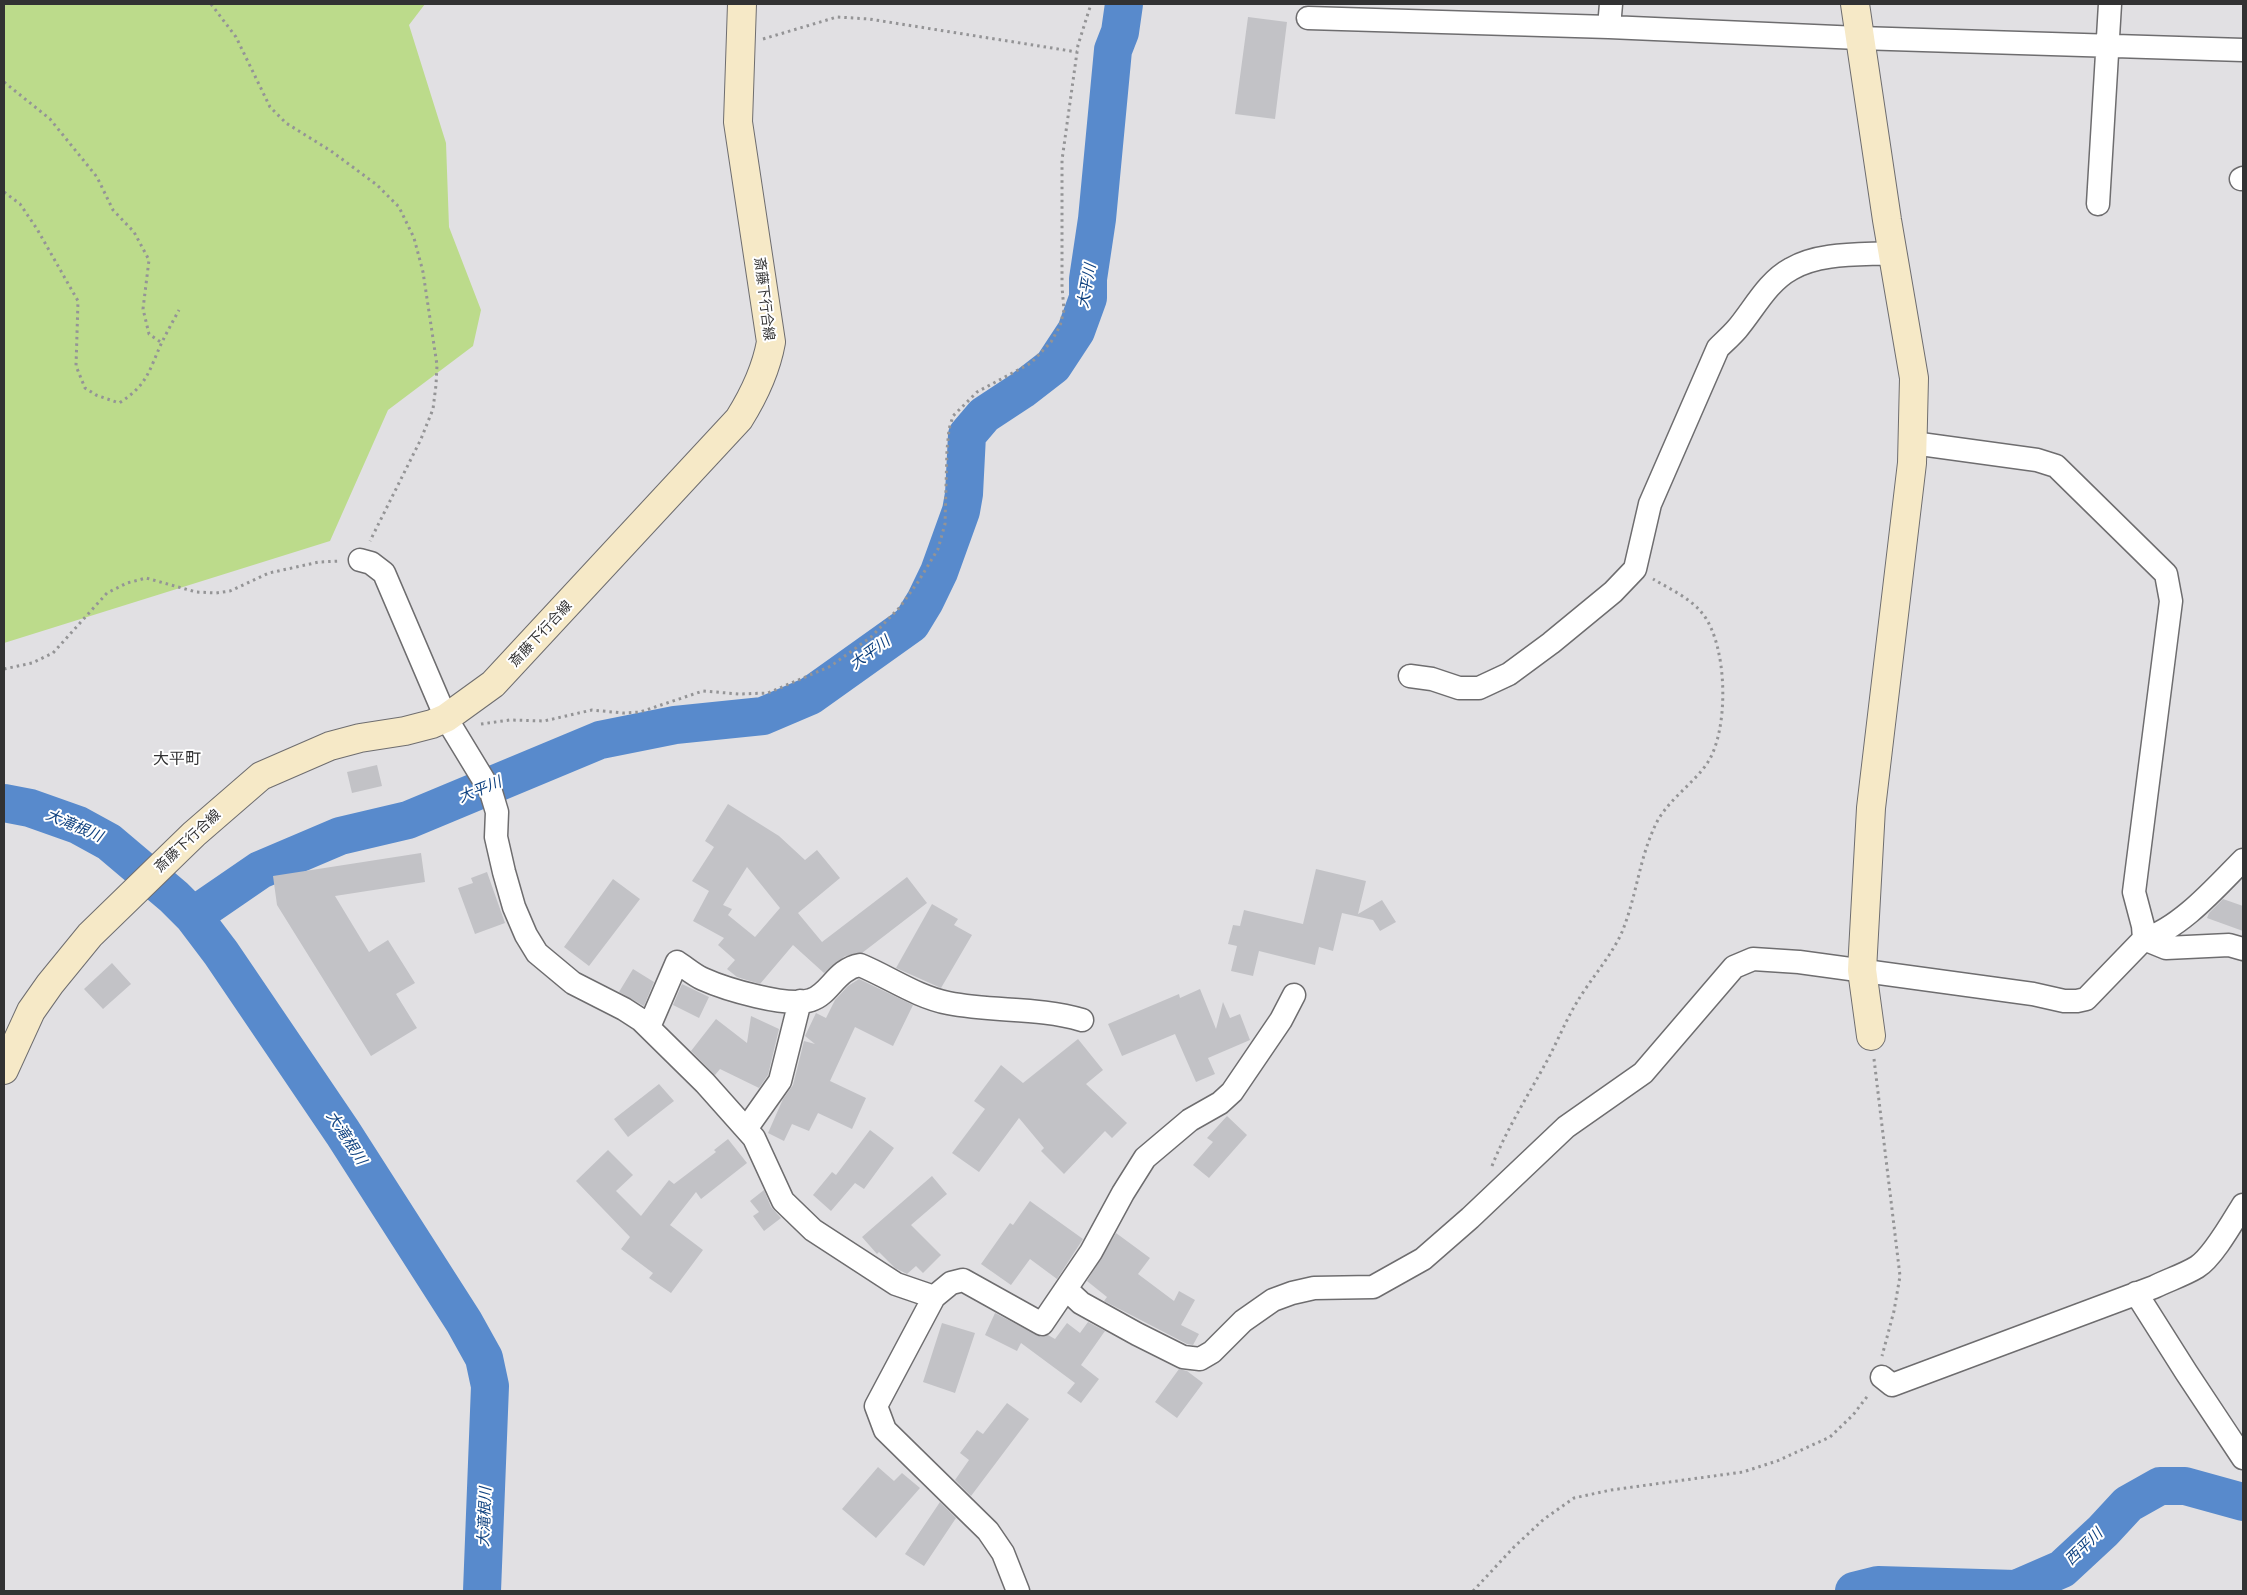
<!DOCTYPE html>
<meta charset="utf-8">
<style>
body{margin:0}
#map{position:relative;width:2247px;height:1595px;overflow:hidden;background:#e1e0e3;font-family:Montserrat,sans-serif}
canvas{display:block}
.frame{position:absolute;inset:0;border:5px solid #323233;pointer-events:none}
</style>
<div id="map">
<canvas width="2247" height="1595"></canvas>
<div class="frame"></div>
</div>
<script>
const ctx = document.querySelector('canvas').getContext('2d');
ctx.lineJoin = 'round';
function fillPath(path, color) {
  ctx.fillStyle = color;
  ctx.fill(path, 'evenodd');
}
function stroke(path, color, width, dash) {
  ctx.strokeStyle = color;
  ctx.lineWidth = width;
  ctx.lineCap = dash ? 'butt' : 'round';
  ctx.setLineDash(dash || []);
  ctx.stroke(path);
}
function write(font, color, halo, rows, align = 'center') {
  ctx.font = font + ' Montserrat,"Noto Sans JP",sans-serif';
  ctx.lineWidth = 4;
  ctx.setLineDash([]);
  ctx.textBaseline = 'middle';
  ctx.strokeStyle = halo;
  ctx.fillStyle = color;
  for (const [text, x, y, turn = 0] of rows) {
    ctx.save();
    ctx.translate(x, y);
    ctx.rotate((+turn || 0) * Math.PI / 180);
    ctx.textAlign = isNaN(turn) ? turn : align;
    if (halo) ctx.strokeText(text, 0, 0);
    ctx.fillText(text, 0, 0);
    ctx.restore();
  }
}
const green = new Path2D(`
 M4 4H425L409 25 446 143 449 227 481 310 473 346 388 410 330 541 4 643Z`);
const river = new Path2D(`
 M4 803 30 808 78 825 109 842 174 897 193 916 221 953 343 1133 464 1322 484 1358 490 1386 482 1591
 M193 916 260 870 340 836 408 820 600 740 675 725 763 716 810 696 911 624 925 601 939 572 961 511 964 494 967 435 984 415 1022 390 1053 366 1076 331 1088 298V279L1097 219 1113 50 1120 32 1124 4
 M1854 1591 1878 1585 2016 1589 2062 1569 2103 1531 2128 1504 2160 1486H2185L2243 1502`);
const building = new Path2D(`
 M1248 17 1287 22 1275 119 1235 114Z
 M377 765 382 786 352 793 347 772Z
 M728 804 779 836 805 860 817 850 840 878 798 913 822 942 907 877 927 903 862 953 845 956 824 973 793 945 760 984 737 977 727 969 735 960 718 945 724 938 693 921 709 891 692 881 714 847 705 841ZM747 867 780 908 755 937 728 915 732 909 723 905Z
 M421 853 425 882 335 896 369 952 388 940 415 983 396 994 417 1028 371 1056 277 905 273 876Z
 M1316 869 1366 881 1358 914 1382 900 1396 922 1380 931 1373 920 1342 913 1333 951 1319 947 1315 965 1259 951 1253 976 1231 971 1237 946 1228 944 1233 925 1240 926 1244 910 1303 924Z
 M487 872 505 923 475 934 458 888 473 883 471 878Z
 M613 879 640 899 589 966 564 947Z
 M2223 899 2243 906V931L2207 918 2209 913Z
 M932 904 958 919 954 925 972 935 941 988 896 968Z
 M112 963 131 984 103 1009 84 989Z
 M633 969 654 982 644 1006 619 992Z
 M859 979 913 1005 893 1046 855 1027 830 1081 866 1098 852 1129 818 1113 809 1131 792 1124 784 1141 768 1133 783 1099 793 1085 804 1041 815 1044 805 1036 816 1013 826 1018 835 1000 848 986Z
 M682 984 709 997 699 1018 673 1005Z
 M1200 989 1216 1029 1223 1002 1230 1018 1240 1014 1250 1040 1208 1058 1215 1074 1196 1082 1175 1034 1122 1056 1108 1024 1179 994 1180 998Z
 M751 1016 779 1029 768 1075 759 1088 720 1069 715 1075 691 1051 716 1019 747 1043Z
 M1078 1039 1103 1070 1086 1084 1127 1123 1112 1138 1105 1131 1064 1174 1041 1151 1044 1148 1019 1118 979 1172 952 1153 985 1109 974 1101 1001 1065 1023 1083Z
 M659 1084 674 1101 628 1137 614 1119Z
 M1227 1116 1247 1135 1209 1178 1193 1165 1213 1142 1207 1138Z
 M870 1130 894 1148 864 1189 855 1183 831 1211 813 1195 832 1172 836 1175Z
 M728 1139 747 1163 701 1199 696 1192 670 1225 703 1250 671 1293 649 1278 653 1273 621 1249 630 1237 576 1181 608 1150 633 1175 616 1191 641 1216 669 1180 674 1184 716 1152 714 1150Z
 M932 1176 947 1194 911 1225 941 1255 923 1273 916 1266 907 1274 895 1268 879 1252 877 1254 862 1237Z
 M764 1190 771 1207 781 1218 764 1231 753 1216 759 1212 750 1201Z
 M1030 1201 1083 1239 1057 1279 1030 1259 1011 1285 981 1264 1010 1223 1013 1225Z
 M1116 1233 1150 1258 1138 1274 1174 1301 1179 1291 1195 1300 1181 1325 1199 1334 1193 1345 1187 1344 1104 1301 1107 1297 1087 1281Z
 M995 1313 1041 1337 1048 1335 1055 1339 1067 1323 1080 1333 1088 1322 1105 1331 1081 1365 1099 1379 1081 1403 1067 1393 1075 1383 1021 1343 1017 1351 985 1335Z
 M942 1323 975 1333 955 1393 923 1382Z
 M1179 1369 1187 1371 1203 1383 1177 1418 1155 1402Z
 M1007 1403 1029 1419 971 1496 955 1480 969 1460 960 1453 977 1430 983 1434Z
 M878 1467 894 1481 902 1473 920 1488 876 1538 842 1509Z
 M940 1502 956 1518 924 1566 905 1554Z`);
const path = new Path2D(`
 M211 4 236 37 270 107 286 123 331 151 377 185 399 207 414 238 423 272 437 365 436 385 433 409 421 439 370 541
 M763 39 837 17 869 19 1077 52
 M4 82 50 119 97 177 113 210 134 232 149 260 143 309 149 334 162 343
 M4 192 20 204 37 229 78 301 76 366 85 388 96 395 119 403C148 385 149 370 162 342 167 332 173 321 179 310
 M4 669 32 663 53 653 107 593 127 583 146 578 196 592 216 593 230 591 269 573 319 562 341 561
 M481 724 510 720 544 721 592 710 623 713 640 712 703 691 739 694 768 693 831 666 871 637 900 607 918 582 938 549 945 524 947 450 949 429 953 416 977 392 1031 363 1051 342 1060 326 1064 310 1062 287V160L1078 45 1091 4
 M1874 1059 1900 1276 1894 1311 1882 1356
 M1492 1166C1507 1128 1529 1094 1548 1059 1558 1040 1566 1020 1577 1002 1590 980 1612 955 1622 932 1636 898 1639 861 1654 828 1665 802 1690 787 1706 765 1730 732 1728 644 1702 613 1690 598 1670 589 1653 579
 M1473 1591 1514 1547 1544 1519 1574 1498 1611 1490 1743 1472 1777 1461 1830 1437 1853 1415 1869 1394`);
const street = new Path2D(`
 M1611 4 1609 27 1859 38 2243 50
 M1308 18 1609 27
 M2241 179 2243 178
 M2098 204 2110 4
 M360 560 371 563 384 573 446 718 491 792 497 812 496 837 504 872 514 907 526 935 537 953 573 983 624 1009 641 1020 705 1083 754 1138 783 1201 813 1230 896 1284 934 1297
 M1410 676 1432 679 1459 688H1479L1509 674 1551 643 1613 592 1635 569 1650 504 1718 348C1724 342 1731 336 1737 329 1754 309 1767 282 1791 269 1820 252 1861 255 1893 253
 M2144 939C2180 929 2217 886 2243 860
 M2144 939 2166 948 2229 945 2243 949
 M649 1027 677 962C685 967 694 975 703 979 725 989 788 1008 811 1000 830 994 836 969 860 965 889 977 917 997 948 1003 993 1012 1039 1007 1082 1020
 M746 1129 780 1081 800 1001
 M1066 1289 1081 1303 1137 1334 1183 1357 1200 1359 1212 1352 1243 1321 1273 1300 1292 1293 1314 1288 1373 1287 1423 1259 1470 1218 1566 1127 1643 1073 1734 967 1753 959 1799 962 2033 994 2064 1001H2077L2086 999 2144 939 2143 926 2134 892 2171 601 2166 574 2056 466 2037 460 1913 443
 M2136 1293 2186 1372 2243 1458
 M1882 1377 1892 1385 2154 1287C2168 1280 2184 1275 2197 1267 2213 1257 2233 1221 2243 1205
 M1018 1591 1003 1553 988 1531 885 1430 876 1406 934 1297 951 1283 963 1280 1042 1324 1091 1252 1123 1193 1145 1158 1190 1120 1220 1103 1232 1092 1281 1020 1294 995`);
const secondary = new Path2D(`
 M1855 4 1887 220 1914 378 1912 463 1871 808 1862 970 1871 1036
 M4 1070 31 1011 50 984 90 935 194 834 261 776 330 746 360 738 405 731 432 724 446 718 493 684 739 419C754 395 766 370 771 342L738 122 742 4`);
const streetNames = [
 ["斎藤下行合線",764,299,83],
 ["斎藤下行合線",541,634,-47],
 ["斎藤下行合線",188,841,-43]
];
const waterNames = [
 ["大平川",1087,286,-80],
 ["大平川",870,653,-36],
 ["大平川",480,790,-22],
 ["大滝根川",74,826,23],
 ["大滝根川",346,1138,57],
 ["大滝根川",485,1517,-88],
 ["西平川",2084,1547,-44]
];
const quarterNames = [
 ["大平町",177,759]
];
fillPath(green, '#bcdb8b');
stroke(river, '#588acc', 38);
fillPath(building, '#c2c2c6');
stroke(street, '#6e6d6f', 25);
stroke(secondary, '#6e6d6f', 30);
stroke(path, '#949496', 3, [2.5, 4]);
stroke(street, '#fff', 22);
stroke(secondary, '#f6e9c7', 28);
write('14px', '#323233', '#fff', streetNames);
write('italic 15px', '#114381', '#fff', waterNames);
write('16px', '#323233', '#fff', quarterNames);
</script>
